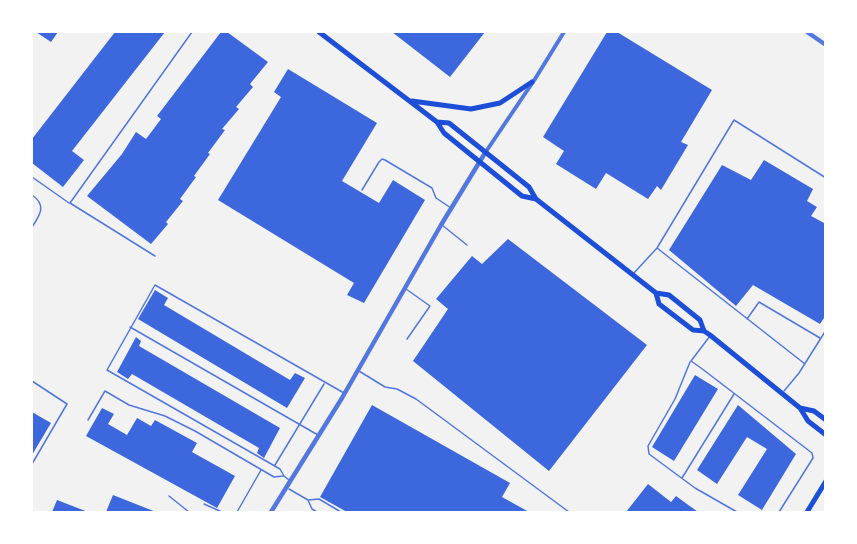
<!DOCTYPE html>
<style>
body{margin:0}
#map{position:relative;width:857px;height:544px;overflow:hidden;background:#f2f2f2;font-family:Jost,sans-serif}
canvas{display:block}
.frame{position:absolute;inset:0;border:33px solid #fff;pointer-events:none}
</style>
<div id="map">
<canvas width="857" height="544"></canvas>
<div class="frame"></div>
</div>
<script>
const ctx = document.querySelector('canvas').getContext('2d');
ctx.lineJoin = 'round';
function fillPath(path, color) {
  ctx.fillStyle = color;
  ctx.fill(path, 'evenodd');
}
function stroke(path, color, width, dash) {
  ctx.strokeStyle = color;
  ctx.lineWidth = width;
  ctx.lineCap = dash ? 'butt' : 'round';
  ctx.setLineDash(dash || []);
  ctx.stroke(path);
}
const building = new Path2D(`
 M36 32H58L51 42Z
 M115 32H165L72 151 84 160 63 187 32 163V139Z
 M221 32H227L268 62 250 84 253 87 236 107 239 109 222 129 225 130 208 153 210 154 194 176 196 177 180 199 183 201 166 222 168 224 151 244 87 196 122 154 136 132 146 139 161 119 157 116Z
 M392 32H485L450 77Z
 M607 32H617L712 90 681 142 688 145 661 190 657 186 648 199 606 173 596 189 556 164 564 151 543 137Z
 M288 69 377 123 342 181 379 203 393 180 425 200 364 303 347 295 354 283 218 200 281 97 274 92Z
 M764 160 813 189 807 201 817 207 811 216 826 224V315L820 324 753 285 736 306 669 250 722 165 751 180Z
 M508 239 647 345 549 471 413 361 448 309 436 299 472 256 482 264Z
 M155 290 168 298 164 305 290 380 295 373 305 378 287 408 138 319Z
 M136 337 141 341 139 346 280 428 264 458 257 453 259 448 132 374 128 379 117 372Z
 M695 375 718 389 674 461 652 447Z
 M372 405 510 483 502 497 529 512H347L320 497Z
 M738 405 796 454 762 510 738 495 767 449 747 437 717 484 697 470Z
 M102 408 114 414 108 424 127 435 137 418 151 426 155 420 197 443 192 452 235 476 217 508 86 436Z
 M32 412 51 423 32 455Z
 M648 484 671 502 676 496 698 512H626Z
 M113 495 156 512H106Z
 M57 500 88 512H52Z`);
const service = new Path2D(`
 M32 177 69 203
 M362 190 379 162 382 159 385 160 432 188 436 198 451 208
 M32 195C47 205 40 215 32 227
 M442 225 467 245
 M657 248 805 364
 M155 256 70 203 192 32
 M633 274 657 248 734 120 826 178
 M406 289 430 306 407 339
 M747 319 759 302 820 338
 M130 327 318 435
 M710 336 691 361 701 368 812 453 813 458 779 512
 M690 362 675 399 648 446 649 454 695 488 737 512
 M359 371 385 387 397 389 416 399 569 512
 M32 381 67 404 32 464
 M784 391 799 373 826 330
 M88 420 105 391 129 405 165 416 195 431 274 477 283 476
 M275 465 324 384
 M682 478 734 394
 M289 480 284 476 280 469 107 370 155 285 344 393
 M289 489 308 500 319 499 341 512
 M169 496 189 512
 M308 500 312 509 317 512
 M204 504 222 512
 M237 512 261 470`);
const minor = new Path2D(`
 M807 32 826 45
 M485 153 535 79 564 32`);
const tertiary = new Path2D(`
 M271 512 342 398 441 225 485 153`);
const secondary = new Path2D(`
 M319 32 437 122 444 133 522 196 536 199
 M412 101 471 109 500 103 532 82
 M437 122 449 123 529 187 536 199 656 293 669 295 700 320 704 331
 M656 293 659 304 693 330 704 331 710 335 800 408 808 421 826 435
 M800 408 814 411 826 420
 M807 512 826 481`);
fillPath(building, '#3d67dc');
stroke(service, '#5277de', 1.5);
stroke(minor, '#5277de', 4);
stroke(tertiary, '#5277de', 4.5);
stroke(secondary, '#1d4ed8', 5);
</script>
